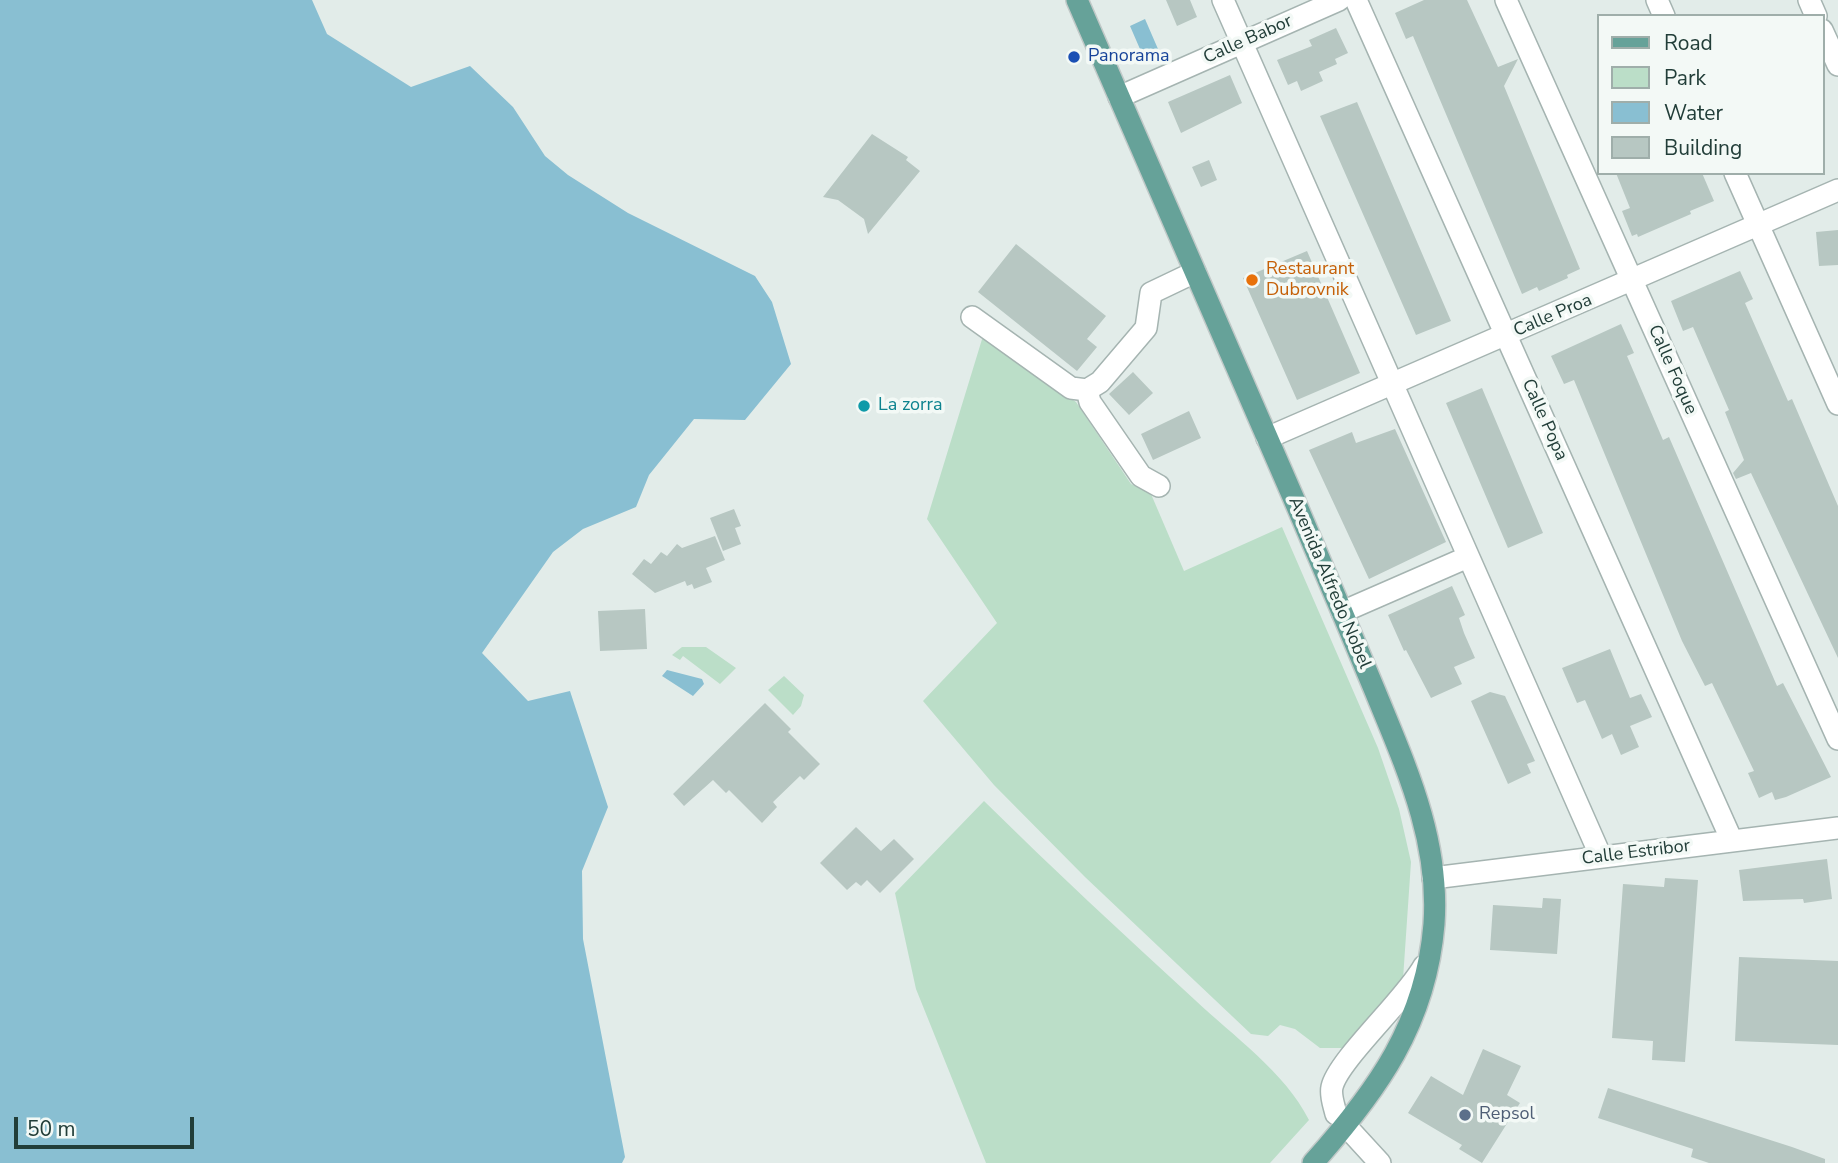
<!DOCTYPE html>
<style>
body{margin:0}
#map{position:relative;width:1838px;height:1163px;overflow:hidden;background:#e2ece9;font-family:"Nunito Sans",sans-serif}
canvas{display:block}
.legend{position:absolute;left:1597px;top:14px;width:228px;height:161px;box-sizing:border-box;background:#f3f9f6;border:2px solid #9faeaa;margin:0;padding:9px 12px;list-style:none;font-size:21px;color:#223e39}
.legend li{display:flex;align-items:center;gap:14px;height:35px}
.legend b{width:35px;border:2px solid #9faeaa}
.scale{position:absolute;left:14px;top:1117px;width:180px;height:32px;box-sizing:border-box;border:4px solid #223e39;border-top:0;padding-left:9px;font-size:21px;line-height:24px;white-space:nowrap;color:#223e39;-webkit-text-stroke:5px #f3f9f6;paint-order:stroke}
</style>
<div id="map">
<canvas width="1838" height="1163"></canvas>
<ul class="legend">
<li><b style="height:9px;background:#66a299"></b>Road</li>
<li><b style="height:19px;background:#bbdec8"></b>Park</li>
<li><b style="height:19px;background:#89bfd2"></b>Water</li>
<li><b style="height:19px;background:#b7c7c2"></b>Building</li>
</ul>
<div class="scale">50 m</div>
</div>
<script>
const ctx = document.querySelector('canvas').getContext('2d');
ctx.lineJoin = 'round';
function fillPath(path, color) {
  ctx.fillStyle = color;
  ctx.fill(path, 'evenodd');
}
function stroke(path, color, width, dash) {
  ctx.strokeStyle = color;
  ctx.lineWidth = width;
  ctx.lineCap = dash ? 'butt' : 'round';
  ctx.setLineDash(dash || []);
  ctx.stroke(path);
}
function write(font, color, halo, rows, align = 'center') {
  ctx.font = font + ' "Nunito Sans",sans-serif';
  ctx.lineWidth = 7;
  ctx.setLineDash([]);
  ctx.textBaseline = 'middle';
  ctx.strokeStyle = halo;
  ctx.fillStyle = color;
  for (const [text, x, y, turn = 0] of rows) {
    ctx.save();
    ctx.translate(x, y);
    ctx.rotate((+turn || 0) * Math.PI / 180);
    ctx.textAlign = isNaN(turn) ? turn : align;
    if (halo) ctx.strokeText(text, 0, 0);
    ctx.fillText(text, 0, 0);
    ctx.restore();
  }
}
const green = new Path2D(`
 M983 336 1076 402 1131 484 1151 494 1184 571 1282 527 1378 748 1399 809 1411 862 1403 979 1346 1048H1320L1295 1029 1280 1025 1268 1036 1251 1034 1085 877 994 785 923 701 997 623 927 519Z
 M682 647H706L736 668 720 684 683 656 680 660 672 655Z
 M784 676 804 695 801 706 793 715 768 690Z
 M984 801C1053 869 1124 935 1195 1000 1233 1036 1285 1072 1309 1120L1270 1163H986L916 989 895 893Z`);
const water = new Path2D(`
 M0 0H312L327 34 411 87 470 66 513 107 545 156 568 175 628 213 755 276 772 302 791 364 745 420 694 419 649 475 636 507 583 529 553 552 482 653 528 701 570 691 608 807 582 871 583 939 625 1157 622 1163H0Z
 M1145 19 1158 49 1143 56 1130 26Z
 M667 670 702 679 704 684 693 696 662 676Z`);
const building = new Path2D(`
 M1166 0H1190L1197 17 1177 26Z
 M1424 0H1467L1498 67 1518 59 1504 86 1580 269 1567 275 1568 278 1539 291 1537 287 1522 294 1413 36 1406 39 1395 13Z
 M1336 28 1348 53 1335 59 1337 64 1319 72 1323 81 1301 91 1297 81 1288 85 1277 60 1312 46 1309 40Z
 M1230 75 1242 103 1181 133 1168 102Z
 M1357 102 1451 321 1416 335 1320 116Z
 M872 134 908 157 906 160 920 171 868 234 864 219 838 200 823 197Z
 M1209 160 1217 180 1201 187 1192 167Z
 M1616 173H1702L1714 201 1690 211 1691 214 1638 237 1637 234 1632 236 1622 211 1630 208Z
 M1838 230V265L1819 266 1816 232Z
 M1016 244 1106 316 1087 339 1097 347 1077 371 978 292Z
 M1307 251 1360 373 1297 400 1243 278Z
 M1740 271 1753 299 1745 303 1788 401 1792 399 1838 506V658L1751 473 1736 479 1733 473 1744 460 1725 412 1729 410 1693 327 1683 331 1671 301Z
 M1621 324 1634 353 1627 356 1663 440 1669 437 1777 686 1783 683 1831 777 1786 797 1775 800 1772 792 1759 798 1748 773 1754 771 1712 683 1705 686 1682 641 1574 380 1564 384 1551 356Z
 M1133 372 1153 393 1129 415 1109 394Z
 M1482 388 1543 533 1508 548 1446 403Z
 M1189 411 1201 438 1153 460 1141 434Z
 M1395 429 1446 542 1369 579 1309 450 1352 432 1356 443Z
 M734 509 741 526 735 528 741 544 723 551 710 518Z
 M715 536 725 560 706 568 712 582 694 589 692 584 687 586 685 581 655 593 632 574 644 559 651 564 661 552 667 556 677 544 682 548Z
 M1452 586 1465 615 1459 618 1464 633 1475 658 1454 667 1462 684 1431 698 1406 650 1404 651 1388 615Z
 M645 609 647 649 600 651 598 611Z
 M1610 649 1630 698 1641 694 1652 717 1630 726 1639 747 1621 755 1612 734 1602 739 1585 700 1577 703 1562 668Z
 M1490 692 1505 696 1535 761 1527 764 1531 773 1508 784 1471 701Z
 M765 703 791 729 788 732 820 764 804 780 800 776 773 802 777 807 762 823 729 790 726 793 713 780 684 806 673 794Z
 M856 827 881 851 894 839 914 859 880 893 867 880 861 886 856 882 847 890 820 863Z
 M1827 859 1832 899 1804 903 1803 899 1743 901 1739 870Z
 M1665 878 1698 880 1685 1062 1652 1060 1653 1041 1612 1038 1623 884 1664 887Z
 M1543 898 1561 899 1557 954 1490 950 1493 905 1542 908Z
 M1739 957 1838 961V1045L1735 1041Z
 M1483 1049 1521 1066 1507 1095 1520 1103 1482 1163 1459 1149 1462 1145 1408 1113 1431 1076 1463 1095Z
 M1608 1088 1792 1147 1825 1159V1163H1709L1691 1157 1693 1149 1598 1118Z`);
const minor = new Path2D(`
 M1223 0 1601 857
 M1356 0 1732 841
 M1506 0 1838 739
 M1657 0 1664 16
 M1809 0 1816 16
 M1822 30 1838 65
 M1119 97 1339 0
 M1735 173 1838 404
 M972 317 1071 388 1087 390 1100 382 1146 328 1151 293 1195 272
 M1087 390 1090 402 1141 476 1159 486
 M1267 438 1838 190
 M1342 612 1468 557
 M1433 878 1838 828
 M1336 1114C1334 1105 1330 1096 1332 1087 1338 1060 1406 999 1424 966
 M1346 1126 1380 1163`);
const major = new Path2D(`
 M1077 0C1149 166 1221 332 1293 497 1321 562 1348 626 1375 691 1406 767 1440 840 1434 924 1426 1024 1377 1091 1313 1163`);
const markers = [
 [1074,57,7,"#1a4fb4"],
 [1252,280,7,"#e8710a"],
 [864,406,7,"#0f9aa8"],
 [1465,1115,7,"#5c6f8a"]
];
const streetNames = [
 ["Calle Babor",1248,40,-24],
 ["Calle Proa",1553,316,-23],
 ["Calle Foque",1672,370,66],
 ["Calle Popa",1544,420,66],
 ["Avenida Alfredo Nobel",1329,583,67],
 ["Calle Estribor",1636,853,-7]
];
const transitNames = [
 ["Panorama",1088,57]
];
const foodNames = [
 ["Restaurant",1266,270],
 ["Dubrovnik",1266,291]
];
const cultureNames = [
 ["La zorra",878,406]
];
const serviceNames = [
 ["Repsol",1479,1115]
];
fillPath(green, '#bbdec8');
fillPath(water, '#89bfd2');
fillPath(building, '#b7c7c2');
stroke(minor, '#a5b4b1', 24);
stroke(major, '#c1c9c8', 24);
stroke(minor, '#fff', 21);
stroke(major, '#66a299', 21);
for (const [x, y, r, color] of markers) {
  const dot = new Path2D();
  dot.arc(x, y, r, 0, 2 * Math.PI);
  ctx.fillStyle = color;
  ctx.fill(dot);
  stroke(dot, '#f3f9f6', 2.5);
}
write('18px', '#223e39', '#f3f9f6', streetNames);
write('18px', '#164399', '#f3f9f6', transitNames, 'left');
write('18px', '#c56008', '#f3f9f6', foodNames, 'left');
write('18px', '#0d838f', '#f3f9f6', cultureNames, 'left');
write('18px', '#4e5e75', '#f3f9f6', serviceNames, 'left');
</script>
